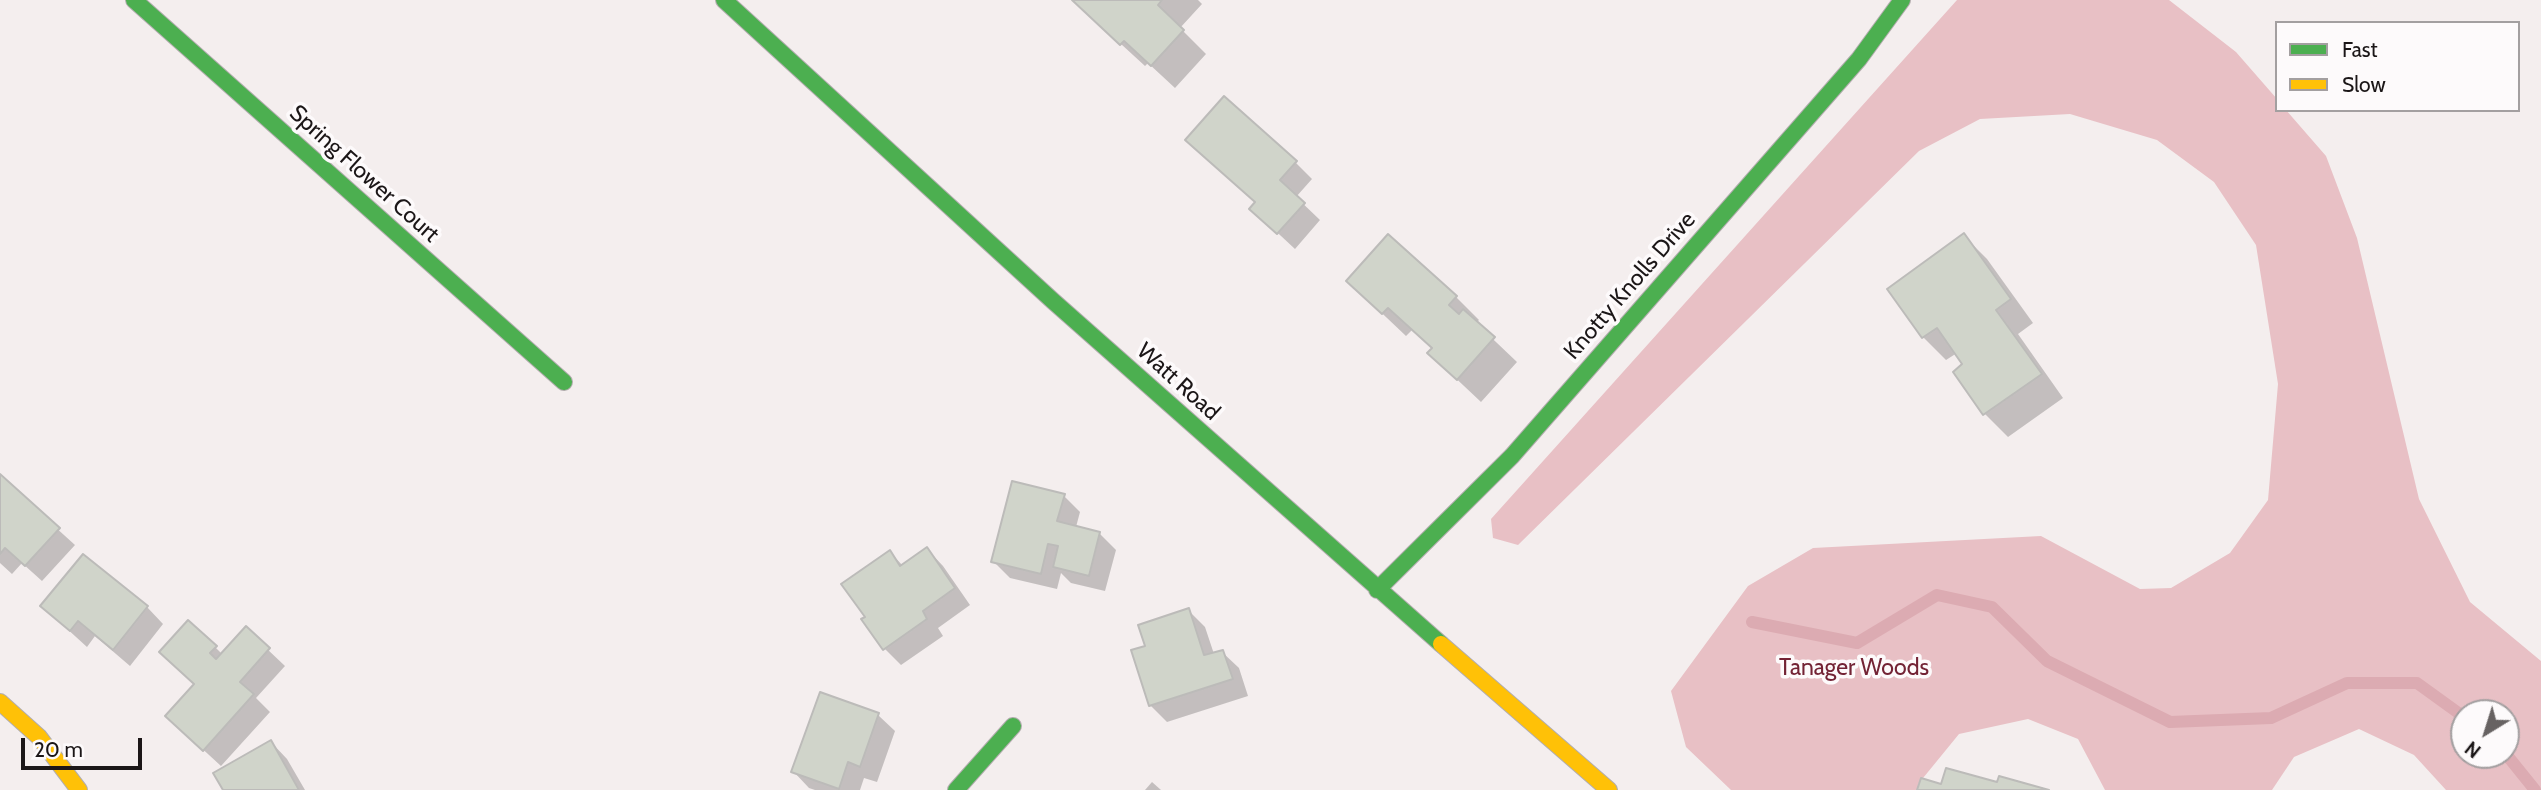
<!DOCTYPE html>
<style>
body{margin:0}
#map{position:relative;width:2541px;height:790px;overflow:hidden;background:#f4eeee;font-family:Cabin,sans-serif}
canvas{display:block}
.legend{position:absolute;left:2275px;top:21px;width:245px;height:91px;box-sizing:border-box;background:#fdfafb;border:2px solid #a39fa0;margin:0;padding:9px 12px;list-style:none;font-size:21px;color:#1b1617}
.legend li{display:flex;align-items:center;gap:14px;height:35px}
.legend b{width:35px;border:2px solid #a39fa0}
.north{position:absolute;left:2450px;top:699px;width:70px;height:70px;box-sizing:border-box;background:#fdfafb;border:2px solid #a39fa0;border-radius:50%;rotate:218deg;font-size:19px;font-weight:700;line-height:28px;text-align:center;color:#1b1617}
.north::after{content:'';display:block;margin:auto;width:24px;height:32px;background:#676262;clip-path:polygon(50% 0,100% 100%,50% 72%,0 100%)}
.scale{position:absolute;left:21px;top:738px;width:121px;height:32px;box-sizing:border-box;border:4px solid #1b1617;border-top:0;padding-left:9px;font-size:21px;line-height:24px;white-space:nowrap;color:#1b1617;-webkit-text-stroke:5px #fdfafb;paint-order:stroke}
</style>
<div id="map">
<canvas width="2541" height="790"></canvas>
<ul class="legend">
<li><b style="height:9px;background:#4caf50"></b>Fast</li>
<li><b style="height:9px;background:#ffc107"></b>Slow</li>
</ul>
<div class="north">N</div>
<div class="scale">20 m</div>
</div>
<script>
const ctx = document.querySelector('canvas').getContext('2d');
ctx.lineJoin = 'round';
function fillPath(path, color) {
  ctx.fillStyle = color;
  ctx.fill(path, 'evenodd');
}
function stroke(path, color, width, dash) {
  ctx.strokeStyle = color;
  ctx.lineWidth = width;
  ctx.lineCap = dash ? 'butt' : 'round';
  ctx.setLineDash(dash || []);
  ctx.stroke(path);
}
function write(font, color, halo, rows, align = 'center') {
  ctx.font = font + ' Cabin,sans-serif';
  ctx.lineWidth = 7;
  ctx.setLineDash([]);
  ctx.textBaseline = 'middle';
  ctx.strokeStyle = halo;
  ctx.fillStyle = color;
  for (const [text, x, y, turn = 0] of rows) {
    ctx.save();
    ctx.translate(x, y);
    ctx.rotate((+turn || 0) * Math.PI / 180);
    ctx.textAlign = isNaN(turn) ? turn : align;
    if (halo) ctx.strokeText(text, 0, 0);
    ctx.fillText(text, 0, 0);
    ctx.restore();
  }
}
const forest = new Path2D(`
 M1957 0H2169L2236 52 2277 99V110H2286L2326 156 2357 238 2419 499 2470 602 2541 661V790H2446L2414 755 2359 729 2294 757 2272 790H2105L2078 739 2028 719 1959 734 1919 783 1917 790H1731L1686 747 1671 691 1748 586 1813 548 2041 536 2140 589 2171 588 2230 553 2268 500 2278 384 2256 245 2214 182 2157 140 2070 114 1980 119 1919 151 1518 545 1493 538 1491 519ZM2464 713H2506V755H2464Z`);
const shadow = new Path2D(`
 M1073 0H1198L1202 4 1180 28 1206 54 1175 88 1148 63 1145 66Z
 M1295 162 1312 179 1296 197 1320 220 1295 249 1252 209Z
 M1964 236 1987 259 2033 323 2018 334 2063 398 2008 437 1985 414 1965 365 1957 353 1946 360 1923 337Z
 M1348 281 1456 297 1479 320 1476 323 1517 362 1481 402 1429 353 1433 349 1412 330 1406 336Z
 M0 477 75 545 42 581 22 563 12 574 0 563Z
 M1064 496 1080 512 1076 527 1099 533 1116 550 1105 591 1071 583 1061 573 1057 589 1010 578 993 561Z
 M927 549 943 566 970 605 938 628 943 636 901 665 884 648 867 618 890 552 903 566Z
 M42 606 147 607 163 624 130 666 95 636 87 647Z
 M1188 610 1205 627 1214 654 1222 652 1239 668 1248 696 1167 722 1150 705 1147 647Z
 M246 629 285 666 256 698 270 712 221 766 184 732 196 684 178 668 215 647 223 655Z
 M878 715 895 731 877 782 864 778 860 790H815L809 788 793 771Z
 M271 742 287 759 305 790H225Z
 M1152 782 1161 790H1145Z`);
const stream = new Path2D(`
 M1752 622 1857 643 1937 595 1992 607 2047 661 2170 722 2271 718 2347 683H2417L2464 717
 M2506 754 2535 790`);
const building = new Path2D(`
 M1072 0H1162L1158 5 1184 30 1151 66 1124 41 1120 45Z
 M1224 96 1297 161 1280 180 1305 203 1277 234 1249 209 1255 202 1185 140Z
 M1964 233 2011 299 1996 310 2042 374 1983 415 1953 372 1962 364 1937 328 1922 338 1887 289Z
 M1388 234 1457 296 1449 305 1459 314 1463 309 1495 337 1457 380 1427 353 1432 348 1388 308 1382 314 1346 281Z
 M0 474 60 528 25 566 5 548 0 554Z
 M1012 481 1065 494 1057 521 1100 532 1089 576 1053 567 1058 546 1048 544 1041 574 991 562Z
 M927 547 955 588 923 611 927 619 883 650 861 619 865 617 841 584 890 550 900 566Z
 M83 554 148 606 113 650 78 621 70 631 40 606Z
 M1189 608 1204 655 1223 650 1233 679 1149 706 1131 650 1145 646 1138 625Z
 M188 620 217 646 210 653 216 659 246 626 270 648 240 682 254 694 203 751 165 716 194 684 159 652Z
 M820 692 879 713 860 767 848 762 839 789 791 772Z
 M271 740 299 790H223L213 773Z
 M1946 768 1997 782 1999 776 2049 790H1917L1921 778 1941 784Z`);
const fast = new Path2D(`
 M134 0 564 382
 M724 0 1053 301 1441 644
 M1377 590 1512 456 1859 59 1902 0
 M956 790 1013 726`);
const slow = new Path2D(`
 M1441 644 1609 790
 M0 702 39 737 79 790`);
const streetNames = [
 ["Spring Flower Court",364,174,42],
 ["Knotty Knolls Drive",1630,286,-49],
 ["Watt Road",1178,382,42]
];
const parkNames = [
 ["Tanager Woods",1854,668]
];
fillPath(forest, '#e8c0c5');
fillPath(shadow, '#0003');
stroke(stream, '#dcabb2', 12);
fillPath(building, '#d0d4ca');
stroke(building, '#bcbbb9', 2);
stroke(fast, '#b2adae', 18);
stroke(slow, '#b2adae', 18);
stroke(fast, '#4caf50', 16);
stroke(slow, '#ffc107', 16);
write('23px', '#1b1617', '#fdfafb', streetNames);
write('23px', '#732335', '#fdfafb', parkNames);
</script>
